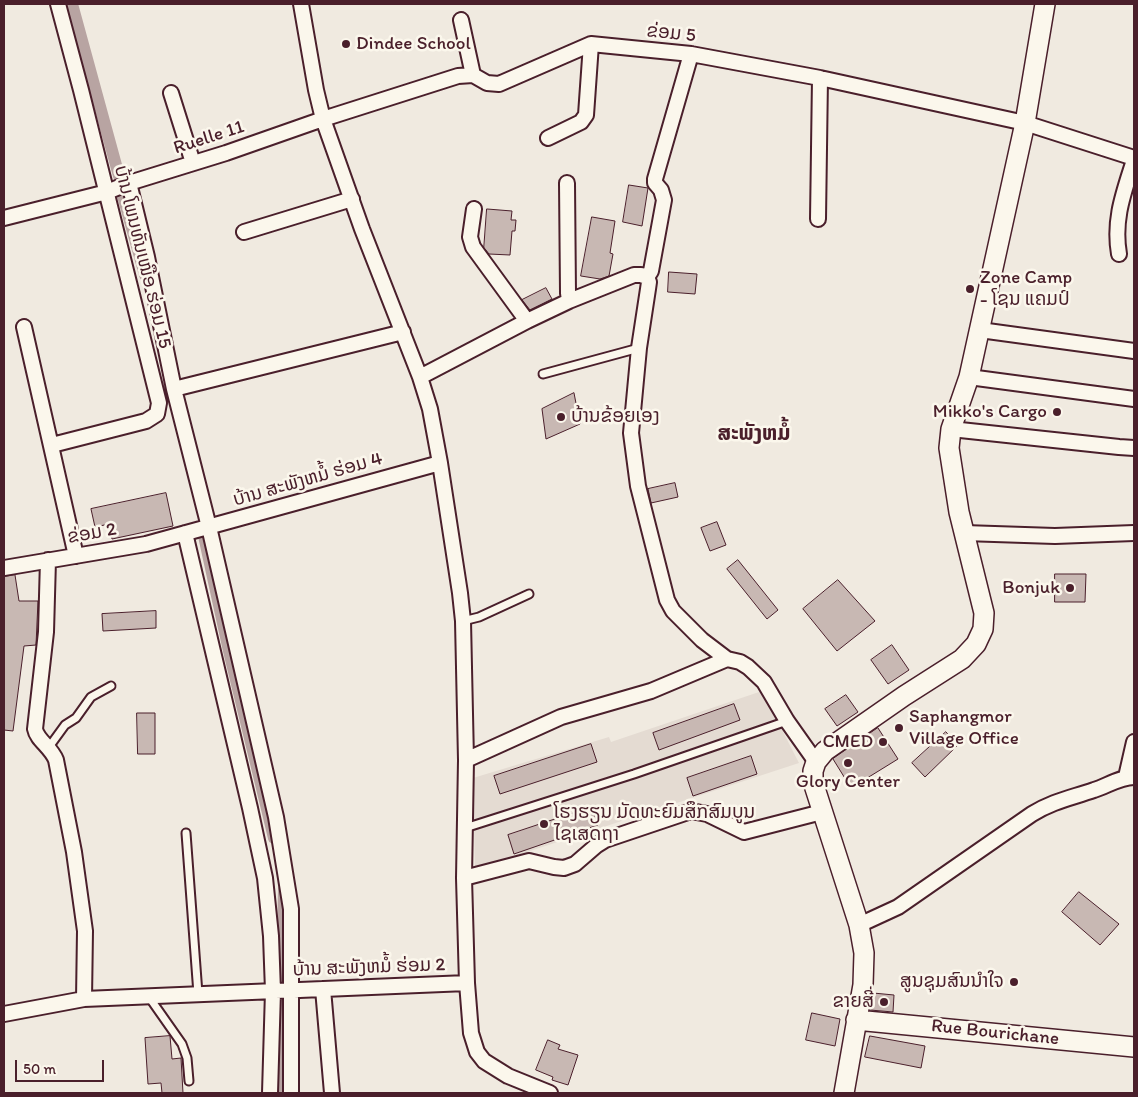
<!DOCTYPE html>
<meta charset="utf-8">
<style>
body{margin:0}
#map{position:relative;width:1138px;height:1097px;overflow:hidden;background:#f0eae0;font-family:Itim,sans-serif}
canvas{display:block}
.frame{position:absolute;inset:0;border:5px solid #4a1f2b;pointer-events:none}
.scale{position:absolute;left:15px;top:1060px;width:89px;height:22px;box-sizing:border-box;border:2px solid #4a1f2b;border-top:0;padding-left:6px;font-size:15px;line-height:18px;white-space:nowrap;color:#4a1f2b;-webkit-text-stroke:4px #fbf7ec;paint-order:stroke}
</style>
<div id="map">
<canvas width="1138" height="1097"></canvas>
<div class="frame"></div>
<div class="scale">50 m</div>
</div>
<script>
const ctx = document.querySelector('canvas').getContext('2d');
ctx.lineJoin = 'round';
function fillPath(path, color) {
  ctx.fillStyle = color;
  ctx.fill(path, 'evenodd');
}
function stroke(path, color, width, dash) {
  ctx.strokeStyle = color;
  ctx.lineWidth = width;
  ctx.lineCap = dash ? 'butt' : 'round';
  ctx.setLineDash(dash || []);
  ctx.stroke(path);
}
function write(font, color, halo, rows, align = 'center') {
  ctx.font = font + ' Itim,"Noto Sans Lao",sans-serif';
  ctx.lineWidth = 5;
  ctx.setLineDash([]);
  ctx.textBaseline = 'middle';
  ctx.strokeStyle = halo;
  ctx.fillStyle = color;
  for (const [text, x, y, turn = 0] of rows) {
    ctx.save();
    ctx.translate(x, y);
    ctx.rotate((+turn || 0) * Math.PI / 180);
    ctx.textAlign = isNaN(turn) ? turn : align;
    if (halo) ctx.strokeText(text, 0, 0);
    ctx.fillText(text, 0, 0);
    ctx.restore();
  }
}
const built = new Path2D(`
 M762 691 799 763 475 869 473 778 609 737 611 742Z`);
const canal = new Path2D(`
 M72 4 119 176
 M123 196 145 275
 M204 536 229 651 274 838
 M282 981 284 889
 M283 1093V999`);
const building = new Path2D(`
 M629 185 648 188 642 226 623 222Z
 M487 209 512 211 511 220H516L515 231H512L510 255 489 254 484 248Z
 M592 217 615 221 610 253 613 254 609 276 600 279 581 276Z
 M669 272 697 274 695 294 668 292Z
 M546 288 552 299 530 310 522 300Z
 M574 393 580 424 546 439 542 409Z
 M675 483 678 497 651 503 648 489Z
 M166 493 173 526 112 539 109 524 95 527 91 509Z
 M717 522 726 545 710 551 701 528Z
 M738 560 778 610 767 619 727 569Z
 M1055 574H1086L1085 602H1055Z
 M15 575 19 601H38L36 645 24 646 13 731 4 730V577Z
 M838 580 875 621 837 651 803 609Z
 M156 611V628L103 631 102 614Z
 M892 645 909 670 888 684 871 660Z
 M846 695 858 712 837 726 825 709Z
 M734 704 740 720 659 750 653 733Z
 M137 713H155V754H138Z
 M878 728 898 759 851 788 833 759Z
 M946 732 958 745 925 777 912 763Z
 M591 744 597 762 500 794 494 776Z
 M751 756 757 774 693 796 687 778Z
 M592 807 598 825 514 854 508 835Z
 M1079 892 1119 924 1100 945 1062 912Z
 M873 993 894 995 893 1012 870 1010Z
 M812 1013 840 1019 835 1046 806 1040Z
 M170 1036 172 1059 181 1058 183 1093H162L161 1083 148 1084 145 1038Z
 M870 1036 925 1046 921 1068 865 1057Z
 M548 1040 560 1045 558 1049 578 1055 568 1085 552 1080 553 1077 536 1070Z`);
const lane = new Path2D(`
 M543 374 639 348
 M463 621 479 617 529 594
 M49 747 65 725 76 718 91 697 111 686
 M465 828 634 774 787 721
 M186 833 198 994
 M149 997 182 1044 187 1058 189 1081`);
const street = new Path2D(`
 M301 4 316 90 323 119 362 229 420 377 430 409 440 463 460 593 463 621 466 760 464 878 467 983 471 1033 477 1052 484 1061 508 1076 550 1093
 M461 20 473 75
 M171 93 193 163
 M548 138 581 122 586 115 591 44
 M129 183 147 257 174 389 209 527 276 817 291 909V1093
 M567 183 568 293 569 301
 M474 209 470 237 473 247 527 321
 M4 218 107 192 129 183 226 153 323 119 458 76 473 75 487 83 499 84 591 44 691 54 820 78 1025 123 1134 158
 M818 219 820 78
 M244 232 352 199
 M1119 254C1113 219 1124 192 1134 160
 M647 277 651 271 664 200 661 190 655 183V179L691 54
 M24 327 76 556
 M980 330 1134 351
 M420 377 527 321 569 301 634 275H641L647 277 649 282 648 289 639 348 631 433 638 486 667 600 673 611 702 640 727 659 740 662 748 667 764 682 787 721 816 762
 M969 377 1134 399
 M174 389 403 332
 M951 429 1119 447 1134 448
 M52 445 146 421 157 414 159 403 81 90 58 4
 M185 533 250 808 265 878 271 936 273 991 270 1093
 M964 533 1055 536 1134 533
 M48 560 46 632 35 729C37 740 51 747 56 760L74 852 85 931 84 999
 M4 568 146 544 440 463
 M466 760 561 717 651 691 727 659
 M1126 777 1134 742
 M464 878 529 861 554 867 564 868 575 864 597 845 605 840 691 811 707 814 744 832 822 812
 M859 925 898 907 1032 814C1053 801 1071 798 1094 790 1107 786 1120 777 1134 777
 M323 989 332 1093
 M4 1014 84 999 467 983`);
const secondary = new Path2D(`
 M856 1020 1134 1047
 M844 1093 863 985 864 953 859 925 813 782V771L816 762 825 751 904 696 962 659 976 644 983 629 984 613 959 512 949 448 951 429 969 377 1025 123 1045 4`);
const markers = [
 [346,44,5,"#4a1f2b"],
 [970,289,5,"#4a1f2b"],
 [1057,412,5,"#4a1f2b"],
 [561,417,5,"#4a1f2b"],
 [1070,588,5,"#4a1f2b"],
 [899,728,5,"#4a1f2b"],
 [883,742,5,"#4a1f2b"],
 [848,763,5,"#4a1f2b"],
 [544,824,5,"#4a1f2b"],
 [1014,982,5,"#4a1f2b"],
 [884,1002,5,"#4a1f2b"]
];
const streetNames = [
 ["ຂ່ອມ 5",671,34,6],
 ["Ruelle 11",209,138,-18],
 ["ບ້ານ ໂພນທັນເໜືອ ຮ່ອມ 15",142,257,76],
 ["ບ້ານ ສະພັງຫມໍ້ ຮ່ອມ 4",308,480,-16],
 ["ຂ່ອມ 2",92,534,-10],
 ["ບ້ານ ສະພັງຫມໍ້ ຮ່ອມ 2",369,968,-2],
 ["Rue Bourichane",995,1033,6]
];
const poiNames = [
 ["Dindee School",356,44],
 ["Zone Camp",980,278],
 ["- ໂຊນ ແຄມປ໌",980,300],
 ["Mikko's Cargo",1047,412,"right"],
 ["ບ້ານຂ້ອຍເອງ",571,417],
 ["Bonjuk",1060,588,"right"],
 ["Saphangmor",909,717],
 ["Village Office",909,739],
 ["CMED",873,742,"right"],
 ["Glory Center",848,782,"center"],
 ["ໂຮງຮຽນ ມັດທະຍົມສຶກສົມບູນ",554,813],
 ["ໄຊເສດຖາ",554,835],
 ["ສູນຊຸມສົນນຳໃຈ",1004,982,"right"],
 ["ຂາຍສີ່",874,1002,"right"]
];
const quarterNames = [
 ["ສະພັງຫມໍ້",754,435]
];
fillPath(built, '#e4dbd2');
stroke(canal, '#b8a4a2', 12);
fillPath(building, '#c8b8b3');
stroke(building, '#4a1f2b', 1);
stroke(lane, '#4a1f2b', 11);
stroke(street, '#4a1f2b', 18);
stroke(secondary, '#4a1f2b', 22);
stroke(lane, '#fbf7ec', 7);
stroke(street, '#fbf7ec', 14);
stroke(secondary, '#fbf7ec', 19);
for (const [x, y, r, color] of markers) {
  const dot = new Path2D();
  dot.arc(x, y, r, 0, 2 * Math.PI);
  ctx.fillStyle = color;
  ctx.fill(dot);
  stroke(dot, '#fbf7ec', 2);
}
write('19px', '#4a1f2b', '#fbf7ec', streetNames);
write('19px', '#4a1f2b', '#fbf7ec', poiNames, 'left');
write('bold 21px', '#4a1f2b', '#fbf7ec', quarterNames);
</script>
